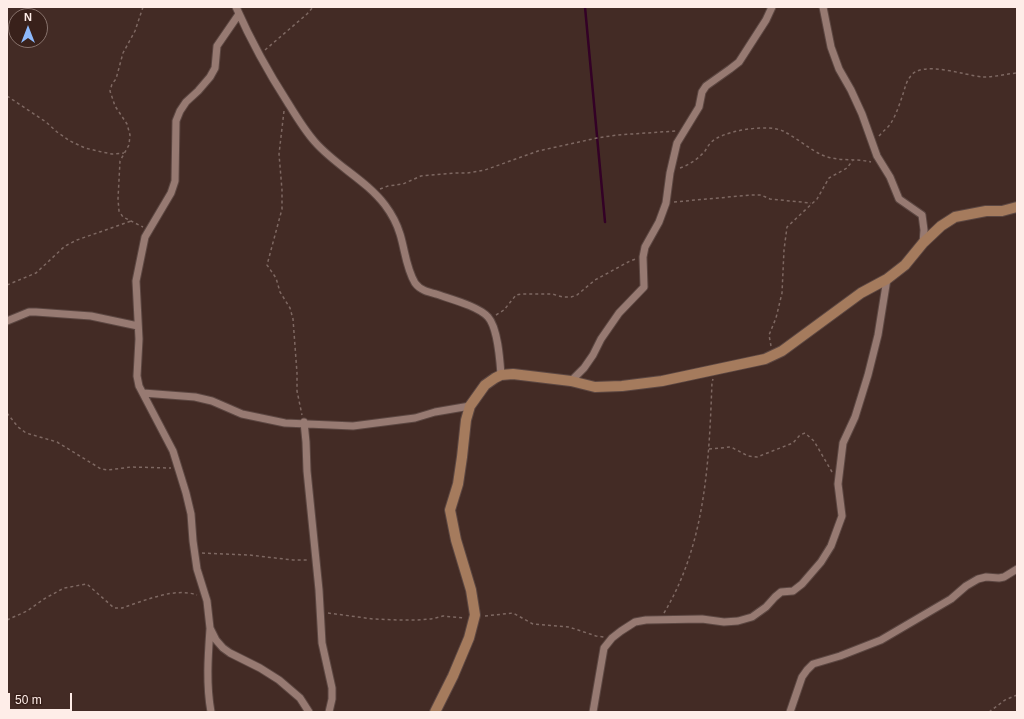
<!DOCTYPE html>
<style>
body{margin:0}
#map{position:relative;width:1024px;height:719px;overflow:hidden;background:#432b25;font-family:Helvetica,sans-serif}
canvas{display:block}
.frame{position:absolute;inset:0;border:8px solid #feede8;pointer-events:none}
.north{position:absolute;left:8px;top:8px;width:40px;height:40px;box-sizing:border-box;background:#39211b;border:1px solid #88736d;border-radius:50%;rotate:0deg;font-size:11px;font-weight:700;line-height:16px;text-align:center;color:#feede8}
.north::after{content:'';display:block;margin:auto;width:14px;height:18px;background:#8db9fc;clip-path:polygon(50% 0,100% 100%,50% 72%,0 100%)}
.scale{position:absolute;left:8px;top:693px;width:64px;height:18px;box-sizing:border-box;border:2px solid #feede8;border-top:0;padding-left:5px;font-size:12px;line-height:14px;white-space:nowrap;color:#feede8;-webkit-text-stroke:3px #39211b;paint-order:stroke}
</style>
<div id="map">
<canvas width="1024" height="719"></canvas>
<div class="frame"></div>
<div class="north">N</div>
<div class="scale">50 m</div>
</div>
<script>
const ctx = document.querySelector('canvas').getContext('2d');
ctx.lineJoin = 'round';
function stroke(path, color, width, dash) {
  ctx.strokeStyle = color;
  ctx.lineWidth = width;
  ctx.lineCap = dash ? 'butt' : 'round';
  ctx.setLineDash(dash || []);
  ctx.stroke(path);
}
const stream = new Path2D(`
 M585 7 605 222`);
const path = new Path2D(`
 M143 7 135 31 123 53 116 79 112 84 110 91 115 106 127 124 130 135 129 145 120 161 118 199 119 211 123 217 143 227
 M265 50 307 14 313 7
 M7 96 46 122 57 132 70 141 85 148 102 152 112 154 124 153
 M284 111 279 154 282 190V209L267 265 276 278 280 292 290 308 293 319 297 373V391L302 415
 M879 136C883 131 888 128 891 123 896 115 900 103 903 94 905 88 906 82 910 77 921 59 966 76 983 77 995 77 1006 74 1017 73
 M680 168C689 165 698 159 705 151 708 146 711 141 717 138 732 130 767 124 783 131 797 138 809 149 822 155 838 162 855 158 871 162
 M380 189 388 186 403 184 421 176 454 173H467L485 170 538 151 597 138 617 135 676 131
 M674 202 751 195H761L770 199 811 203
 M7 285 36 273 65 246 77 240 131 221
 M496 315 504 310 516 295 521 294H552L563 297H571L577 295 595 280 630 261 636 259
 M771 346 769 335 776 318 782 293 784 250 787 227 817 199 829 178 847 168 853 160
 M7 413 18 427 26 433 57 442 101 469 108 470 131 467 171 468
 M709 449 731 447 748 456 757 457 793 443 800 435 805 433 814 441 832 472
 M202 553 249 555 293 560H308
 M328 613 373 619 397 620H417L431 619 443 616 465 618
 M664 613C706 543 709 461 712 382L713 379
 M485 616 513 613 533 624 569 627 596 636 604 637
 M7 620 27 611 44 599 64 588 87 584 114 608H122C144 601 174 587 197 595
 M989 712 1005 700 1017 695`);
const street = new Path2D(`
 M236 7C251 41 268 72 288 103 296 116 305 131 315 142 336 166 366 180 385 205 391 213 397 224 400 234 405 250 406 268 415 283 420 290 428 292 436 294 450 299 478 306 488 317 498 328 500 361 501 375
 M823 7 831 47 839 69 851 90 862 114 877 156 890 177 899 199 922 215 924 230 923 243
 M239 14 217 46 215 68 210 77 198 91 186 102 180 111 176 121 175 181 171 193 145 237 136 281 139 339 137 376 139 386 173 451 186 493 191 514 193 541 197 569 207 601 210 628 216 640 223 648 230 653 260 668 279 680 300 698 309 712
 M7 321 29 312H36L91 316 138 326
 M571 381 584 368 593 355 601 339 619 313 644 287 643 257 645 247 659 222 666 203 670 173 677 143 699 107 702 92 706 86 730 69 739 62 766 20 772 7
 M143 393 195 397 212 401 242 414 285 423 353 426 415 418 435 412 470 406
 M304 422 306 442 307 471 319 590 322 643 332 688V699L329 712
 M210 629C208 657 206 684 211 712
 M593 712 604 648 612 638 621 631 635 622 646 620 702 619 724 622 738 621 752 617 766 607 775 597 781 592 793 591 802 584 821 562 831 546 842 516 838 484 843 443 855 417 868 375 878 335 887 279
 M790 712 802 677 807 670 813 664 840 656 881 640 951 599 966 586 978 579 986 577 999 578 1004 577 1017 569`);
const secondary = new Path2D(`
 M435 712 453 676 469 638 475 615 471 590 456 540 450 510 458 484 462 457 466 420 470 406 485 385 495 378 501 375 513 374 571 381 595 387 622 386 662 381 765 359 782 351 861 293 887 279 905 265 923 243 941 226 955 217 986 211H1002L1017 207`);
stroke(stream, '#330126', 2.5);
stroke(street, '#5c4742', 9);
stroke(secondary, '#5c4742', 12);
stroke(path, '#7e6862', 1.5, [3, 3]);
stroke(street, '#977a72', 7);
stroke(secondary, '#a57b5d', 10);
</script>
